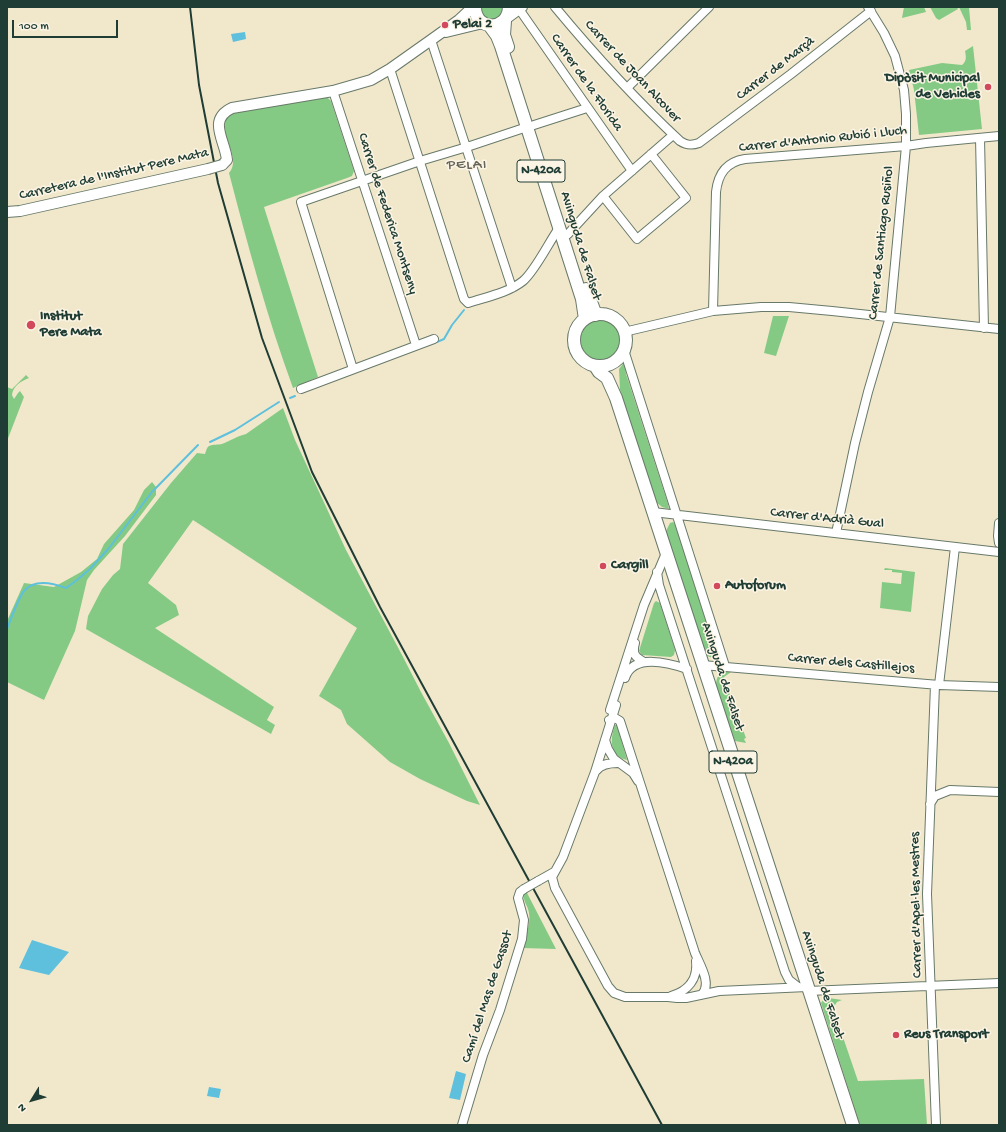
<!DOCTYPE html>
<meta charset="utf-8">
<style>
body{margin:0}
#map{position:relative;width:1006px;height:1132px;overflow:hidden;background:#f1e8cc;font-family:"Gochi Hand",sans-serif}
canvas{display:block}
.frame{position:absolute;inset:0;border:8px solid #1f3d34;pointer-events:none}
.north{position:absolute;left:12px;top:1080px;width:40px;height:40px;-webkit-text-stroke:3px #fcf5e5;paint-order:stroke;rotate:233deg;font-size:11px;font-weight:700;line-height:16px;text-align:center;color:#1f3d34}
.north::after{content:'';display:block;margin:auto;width:14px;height:18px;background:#1f3d34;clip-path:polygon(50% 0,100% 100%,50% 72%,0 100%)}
.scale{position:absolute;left:12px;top:20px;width:106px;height:18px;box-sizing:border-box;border:2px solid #1f3d34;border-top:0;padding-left:5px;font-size:12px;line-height:14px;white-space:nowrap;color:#1f3d34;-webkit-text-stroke:3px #fcf5e5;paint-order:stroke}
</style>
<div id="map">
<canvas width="1006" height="1132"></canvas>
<div class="frame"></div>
<div class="north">N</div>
<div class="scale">100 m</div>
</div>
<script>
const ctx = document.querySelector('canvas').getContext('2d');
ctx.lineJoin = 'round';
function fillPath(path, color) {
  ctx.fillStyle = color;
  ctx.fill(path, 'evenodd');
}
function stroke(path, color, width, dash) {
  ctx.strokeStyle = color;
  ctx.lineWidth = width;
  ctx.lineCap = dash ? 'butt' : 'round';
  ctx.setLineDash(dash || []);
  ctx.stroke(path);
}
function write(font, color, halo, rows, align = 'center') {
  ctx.font = font + ' "Gochi Hand",sans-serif';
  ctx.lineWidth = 3;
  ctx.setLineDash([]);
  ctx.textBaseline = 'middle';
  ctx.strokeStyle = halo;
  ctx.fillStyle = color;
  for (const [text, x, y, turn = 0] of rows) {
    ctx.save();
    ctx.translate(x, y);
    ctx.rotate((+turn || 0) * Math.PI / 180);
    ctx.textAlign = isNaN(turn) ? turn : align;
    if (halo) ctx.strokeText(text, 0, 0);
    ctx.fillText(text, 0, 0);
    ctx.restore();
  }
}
const green = new Path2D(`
 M481 7H504L502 15 493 20C485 18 482 16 481 7Z
 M904 7H924L926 12 902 18Z
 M930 7H957L958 9 939 20 936 18Z
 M959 7H969L971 30H967L966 22Z
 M973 46 982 129 919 135 914 90 909 70 942 63 962 65C967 61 966 56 965 51Z
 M323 97 328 98 331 101 354 171 352 176 347 178 264 207 318 377 293 388C267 317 248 246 229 173 242 158 220 138 226 120 227 118 230 115 232 113Z
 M773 316H789L776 356 764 353Z
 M579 341a21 21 0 1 1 42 0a21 21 0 1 1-42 0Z
 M625 361 626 374 631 389 668 504 669 509 662 507 656 502 620 390 619 369Z
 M26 375 29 378C21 381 13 386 12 395L14 399 18 393 20 391 24 397 7 441V387L12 389Z
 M283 408 295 440 346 550 402 655 421 692 449 743 480 805 467 801 420 779 390 762 347 724 341 710 319 696 357 628 193 520 148 583 176 605 179 615 155 628 274 707 267 720 275 725 271 734 86 629 88 616 102 589 113 575 120 569 123 544 171 483 197 453 205 454C206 451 207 447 209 446 213 444 218 445 222 444 230 441 237 436 246 434Z
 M152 482 156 487V495L125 536 94 570 87 580 75 631 44 700 7 682V621L24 583 54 587 81 572 97 559 104 544 134 510 144 490Z
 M673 522 676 525 718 660 707 656 666 534V531L670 523Z
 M885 568 915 572 911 612 880 608 882 582 901 584 902 573 892 572V570H884Z
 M656 601 660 603 675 650 674 655 671 657 642 655 639 651 654 603Z
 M727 670 731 672 724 677 746 738 744 739 746 743 735 741 716 686C716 677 719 673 727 670Z
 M615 725H617L627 760C609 756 610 739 615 725Z
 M526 891 556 949 522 948C525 937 531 924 529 913 528 905 522 901 524 892Z
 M829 998 842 1000 837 1002 833 1008 858 1081 924 1079 927 1125H860L821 1003 823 1000Z`);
const water = new Path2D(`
 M245 32 246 39 233 42 231 34Z
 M32 940 69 952 49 975 19 968Z
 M456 1071 466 1074 460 1100 449 1098Z
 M209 1087 221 1089 219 1098 207 1096Z`);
const stream = new Path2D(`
 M437 342 444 339 452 325 464 310
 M290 398 295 396
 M210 442 235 430 279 402
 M7 629C10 621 19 597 24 591 34 579 53 583 66 588L77 580 90 569 109 548 152 492 198 445`);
const minor = new Path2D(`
 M555 7C594 54 635 99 680 141 686 145 691 146 699 143L791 74 871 11
 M519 9 632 171
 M431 40 512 288
 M390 69 464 299 468 303C486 297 508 293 523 281 535 271 549 242 559 228
 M627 88 709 7
 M333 91 416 345
 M534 125 587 108
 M980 138 984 328
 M603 196 637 239 686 198 651 154
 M568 234 603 196 673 135
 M713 311 716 192C718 174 726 162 745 159L906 146 926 143 999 136
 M624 332 713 311 761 307H789L832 311 999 329
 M624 350 725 666
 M353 369 301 202 420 161 467 147 527 127
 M301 389 434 339
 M653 512 999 552
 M999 523 998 536 999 543
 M836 533 855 443 868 392 890 317 906 146V114L904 90 895 56 884 33 868 7
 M657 572 659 585 785 972 789 980 798 987
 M635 643C632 654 635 657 644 662
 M702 665 939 685 999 687
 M625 678C633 653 669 663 687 669
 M935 685 927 894 936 1125
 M939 685 955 547
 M616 705 595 772 563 857 552 877 555 888 608 986 614 993 625 997H668L677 998H686L719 991 807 987
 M610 710 644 605 666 553
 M609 720 615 718 620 721 695 953C700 965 712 984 702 994
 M605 740 608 749 614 759 633 773 638 781
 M596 771C601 764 609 763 618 763
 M930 804 935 796 950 790 999 792
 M538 881 554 872
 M808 991 999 983
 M671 996C688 991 698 979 696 961
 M462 1125 483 1055 500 1010 522 939 524 920 518 898 520 892 524 889`);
const tertiary = new Path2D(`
 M507 18 522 7
 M446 32 483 23
 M222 165 227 160C225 140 207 120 232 108L333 91 371 80 390 69 431 40 459 20 473 7
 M7 212 20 211 208 169`);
const primary = new Path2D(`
 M475 7C475 31 508 32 509 7
 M505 21 504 35 508 47
 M489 25 497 36 501 46 582 299 585 319
 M586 289 596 315
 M574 340a26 26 0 1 1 52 0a26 26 0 1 1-52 0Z
 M595 366 599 372 607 378 616 398 853 1125`);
const rail = new Path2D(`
 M190 7 199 85 218 183 262 338 312 472 380 607 662 1125`);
const minorBridge = new Path2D(`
 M524 889 538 881`);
const tertiaryBridge = new Path2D(`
 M208 169 222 165`);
const markers = [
 [445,25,4,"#d1495b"],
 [988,87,4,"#d1495b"],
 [31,325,5,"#d1495b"],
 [603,566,4,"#d1495b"],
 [717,586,4,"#d1495b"],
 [896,1035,4,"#d1495b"]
];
const shields = [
 [541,171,48],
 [733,762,48]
];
const shieldNames = [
 ["N-420a",541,171],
 ["N-420a",733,762]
];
const poiNames = [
 ["Pelai 2",453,25],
 ["Dipòsit Municipal",980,79,"right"],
 ["de Vehicles",980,95,"right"],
 ["Institut",40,317],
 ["Pere Mata",40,333],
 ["Cargill",611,566],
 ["Autoforum",725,586],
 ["Reus Transport",904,1035]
];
const streetNames = [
 ["Carrer de Marçà",776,69,-38],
 ["Carrer de Joan Alcover",632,72,47],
 ["Carrer de la Florida",586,83,55],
 ["Carrer d'Antonio Rubió i Lluch",823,140,-6],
 ["Carretera de l'Institut Pere Mata",114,175,-13],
 ["Carrer de Federica Montseny",387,214,72],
 ["Carrer de Santiago Rusiñol",882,243,-84],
 ["Avinguda de Falset",580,246,73],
 ["Carrer d'Adrià Gual",827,519,6],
 ["Carrer dels Castillejos",851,664,5],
 ["Avinguda de Falset",722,677,72],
 ["Carrer d'Apel·les Mestres",917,905,-91],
 ["Avinguda de Falset",822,985,72],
 ["Camí del Mas de Gassot",488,997,-72]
];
const neighbourhoodNames = [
 ["PELAI",467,166]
];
fillPath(green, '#85ca84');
fillPath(water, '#5ec0dc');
stroke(stream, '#5ec0dc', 2);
stroke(minor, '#687969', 10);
stroke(tertiary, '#687969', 12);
stroke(primary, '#687969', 14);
stroke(minor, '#fff', 8);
stroke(tertiary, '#fff', 10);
stroke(primary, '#fff', 12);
stroke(rail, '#1f3d34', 2);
stroke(minorBridge, '#687969', 10, []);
stroke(tertiaryBridge, '#687969', 12, []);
stroke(minorBridge, '#fff', 8);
stroke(tertiaryBridge, '#fff', 10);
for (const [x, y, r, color] of markers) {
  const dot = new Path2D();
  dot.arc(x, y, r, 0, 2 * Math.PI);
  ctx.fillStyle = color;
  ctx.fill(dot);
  stroke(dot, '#fcf5e5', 1.5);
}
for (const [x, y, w] of shields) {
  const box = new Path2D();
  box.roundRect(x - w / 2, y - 11, w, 22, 3);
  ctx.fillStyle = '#fcf5e5';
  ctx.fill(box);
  stroke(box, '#1f3d34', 1);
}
write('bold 13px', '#1f3d34', null, shieldNames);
write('bold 14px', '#1f3d34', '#fcf5e5', poiNames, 'left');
write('14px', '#1f3d34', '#fcf5e5', streetNames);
ctx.letterSpacing = '1px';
write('15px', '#656559', '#fcf5e5', neighbourhoodNames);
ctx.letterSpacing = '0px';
</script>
